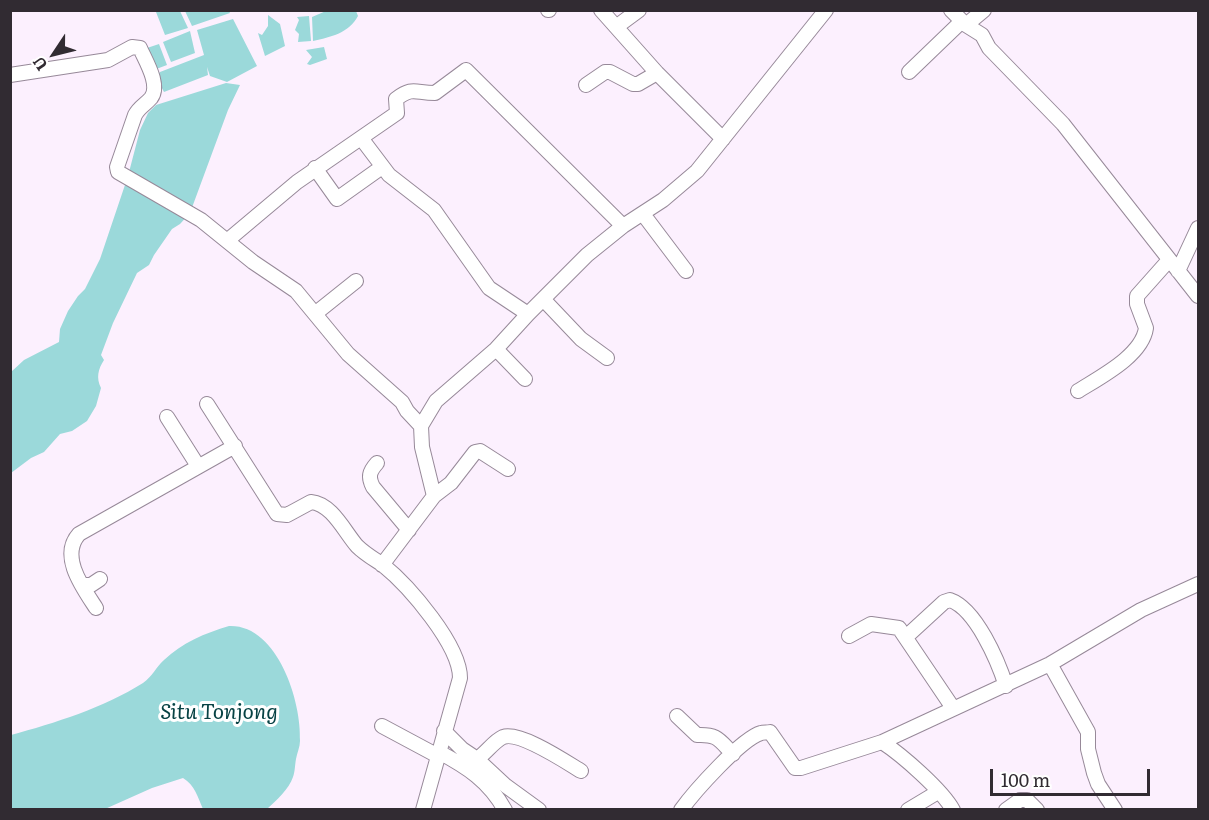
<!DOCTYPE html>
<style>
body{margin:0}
#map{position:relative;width:1209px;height:820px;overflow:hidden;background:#fcf0fe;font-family:Literata,serif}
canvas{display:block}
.frame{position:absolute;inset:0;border:12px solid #312b32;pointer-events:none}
.north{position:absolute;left:24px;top:24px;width:60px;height:60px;-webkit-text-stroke:4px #fff;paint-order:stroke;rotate:235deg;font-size:16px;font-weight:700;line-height:24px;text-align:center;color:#312b32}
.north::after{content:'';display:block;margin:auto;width:21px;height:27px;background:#312b32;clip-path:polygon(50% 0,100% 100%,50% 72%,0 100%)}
.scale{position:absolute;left:990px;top:769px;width:160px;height:27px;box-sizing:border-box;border:3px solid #312b32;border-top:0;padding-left:8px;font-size:18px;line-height:21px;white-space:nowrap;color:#312b32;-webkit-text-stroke:4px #fff;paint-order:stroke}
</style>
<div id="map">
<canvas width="1209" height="820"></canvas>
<div class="frame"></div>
<div class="north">U</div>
<div class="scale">100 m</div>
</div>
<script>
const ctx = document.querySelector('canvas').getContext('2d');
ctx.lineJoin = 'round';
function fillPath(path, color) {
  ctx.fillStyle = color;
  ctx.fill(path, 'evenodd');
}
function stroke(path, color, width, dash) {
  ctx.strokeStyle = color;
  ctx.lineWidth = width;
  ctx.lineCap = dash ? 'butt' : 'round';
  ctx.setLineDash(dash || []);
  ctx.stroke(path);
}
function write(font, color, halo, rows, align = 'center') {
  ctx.font = font + ' Literata,serif';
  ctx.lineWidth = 6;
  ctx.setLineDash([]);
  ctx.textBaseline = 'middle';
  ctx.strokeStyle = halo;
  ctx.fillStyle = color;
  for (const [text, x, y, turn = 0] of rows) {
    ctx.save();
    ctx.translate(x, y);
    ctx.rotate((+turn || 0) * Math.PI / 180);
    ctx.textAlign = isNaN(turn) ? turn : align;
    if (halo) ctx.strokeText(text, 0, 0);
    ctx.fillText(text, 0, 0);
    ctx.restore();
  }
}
const water = new Path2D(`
 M160 10 180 11 188 28 165 35 156 12Z
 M185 11H229L230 13 192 26Z
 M326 11H356L358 16C349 33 331 37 313 41L312 17Z
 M268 15 280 24 285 46 265 56 258 33 262 35 268 26Z
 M309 16 311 41 298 42 299 34 295 30 299 20 297 17Z
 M233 19 257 66 227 82 210 76 207 67 208 75 164 92 156 77 160 72 204 55 197 30Z
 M190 31 195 53 171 62 163 42Z
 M159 44 167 65 151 71 147 48Z
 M324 47 327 59 310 65 307 64 312 57 306 50Z
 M226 83 240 85 228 110 190 213 180 224 172 229 154 255 149 265 137 273 113 323 101 355 104 360C98 369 96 378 101 388L96 406 87 421 72 431 60 434 44 452 31 458 11 473V372L24 360 59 342 60 329 68 311 78 296 85 289 100 259 128 176 140 130 148 113 156 105Z
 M229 626C277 624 302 701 300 741 300 747 297 753 296 759 295 764 295 772 293 777 289 789 276 801 267 809H203C198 798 195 785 183 778L152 788 105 809H11V735C55 723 103 708 143 683 152 677 156 667 164 660 182 643 205 633 229 626Z`);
const minor = new Path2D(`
 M548 10H549
 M601 10 657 73 723 139
 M951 10 966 25 982 35 989 48 1063 124 1198 296
 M966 25 984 10
 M616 27 639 10
 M909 72 961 22
 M10 75 108 60 132 47 140 48C145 60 161 85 151 98 146 104 139 107 135 115L117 167 118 172 201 220 253 262 296 291 348 354 402 402 407 411 421 426
 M586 85 605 72H610L633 84H638L657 73
 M361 138 389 175 434 210 489 288 528 314
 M315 168 337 199 382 167
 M643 214 686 271
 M228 240 297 182 397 113 396 99C413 86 415 93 435 93L466 70 623 226
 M1178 271 1198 228
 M543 299 581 339 607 358
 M316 313 356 281
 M496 349 525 379
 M1078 391C1100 377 1142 356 1146 328L1137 304V296L1169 260
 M207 404 277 514 287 515 311 502C332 504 344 531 357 546 365 554 374 559 383 565 409 586 460 645 460 678L423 810
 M167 417 198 466
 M377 463C369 472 368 477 373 487L409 530
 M434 496 451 483 475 452 480 451 508 469
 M382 565 434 496 422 447 421 426 436 401 496 349 528 314 587 255 623 226 663 200 697 171 826 10
 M82 585H91L100 579
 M96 608C83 588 59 556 79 534L235 446
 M849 636 871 624 899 628 953 708
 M907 636 944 602 950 600C976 609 998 661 1006 686
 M1050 664 1088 732V749L1094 773 1098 784 1115 810
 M677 716 697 735C718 734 719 740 733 754
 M382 726 438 756
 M444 731 462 749 477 759C486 753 494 741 503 737 520 731 566 762 581 771
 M882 742 1050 664 1141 610 1198 584
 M439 752C467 767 489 781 505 810
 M477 759 506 786 539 810
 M681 810C694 792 741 739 761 733 764 732 767 733 770 732L795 768H801L882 742C902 755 942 790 953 810
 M908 810 938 792
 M1006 810 1020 800H1027L1037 810`);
const waterNames = [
 ["Situ Tonjong",219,713]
];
fillPath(water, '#9bd9da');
stroke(minor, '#978999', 16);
stroke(minor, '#fff', 14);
write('italic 21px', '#074244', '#fff', waterNames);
</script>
